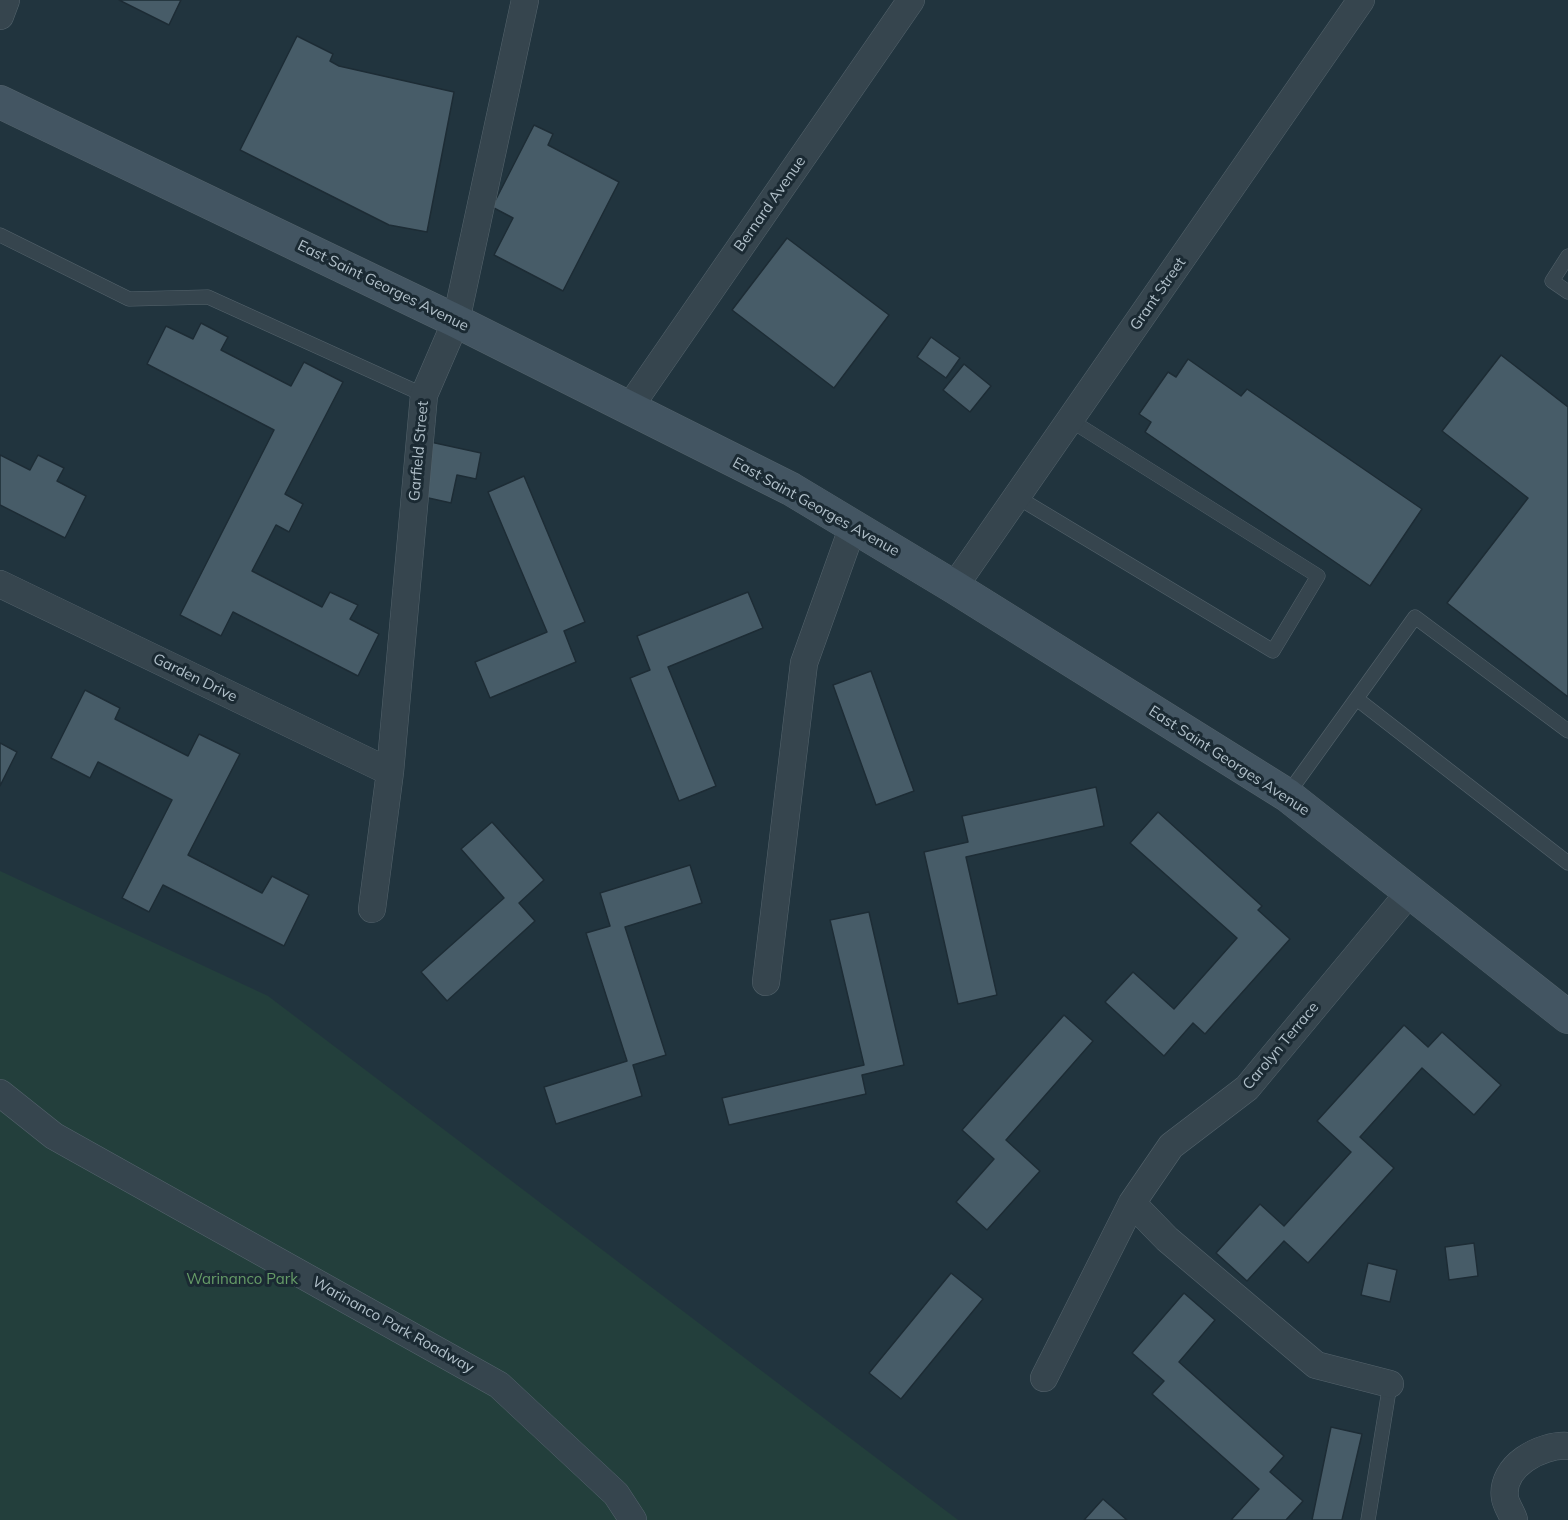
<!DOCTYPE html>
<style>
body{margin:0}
canvas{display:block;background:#21343e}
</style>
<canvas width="1568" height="1520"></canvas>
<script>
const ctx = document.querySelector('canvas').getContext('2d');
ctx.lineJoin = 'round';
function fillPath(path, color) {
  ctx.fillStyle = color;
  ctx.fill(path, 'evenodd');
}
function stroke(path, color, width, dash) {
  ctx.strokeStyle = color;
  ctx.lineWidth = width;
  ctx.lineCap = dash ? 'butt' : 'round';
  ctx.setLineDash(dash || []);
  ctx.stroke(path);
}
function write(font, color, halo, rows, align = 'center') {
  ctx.font = font + ' Mulish,sans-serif';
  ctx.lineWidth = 6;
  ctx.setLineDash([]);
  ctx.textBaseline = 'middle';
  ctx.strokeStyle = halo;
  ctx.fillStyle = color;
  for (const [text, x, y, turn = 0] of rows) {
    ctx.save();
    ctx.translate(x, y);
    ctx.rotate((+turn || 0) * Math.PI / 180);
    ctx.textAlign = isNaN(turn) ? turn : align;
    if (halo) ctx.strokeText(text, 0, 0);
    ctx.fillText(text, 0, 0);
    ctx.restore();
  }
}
const green = new Path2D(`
 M0 871 268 996 958 1520H0Z`);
const building = new Path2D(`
 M119 0H181L169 25Z
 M297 36 333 54 330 61 339 66 454 92 427 232 389 225 240 150Z
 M534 125 553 134 548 145 619 182 563 291 494 255 513 218 492 207Z
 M787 238 889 315 834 388 732 310Z
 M201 323 228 337 221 350 291 386 304 362 343 382 285 494 303 504 289 532 276 525 252 571 322 607 330 592 358 605 350 619 379 634 358 676 233 612 221 636 180 615 274 430 147 364 166 326 193 339Z
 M931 337 960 358 946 378 917 357Z
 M1501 355 1568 407V697L1447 603 1528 498 1442 431Z
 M1188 359 1241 396 1247 389 1422 509 1370 586 1145 432 1151 422 1139 414 1168 372 1176 377Z
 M964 364 991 386 970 412 943 390Z
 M426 441 481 453 476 479 457 475 451 503 415 495Z
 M0 455 30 470 38 455 64 468 57 481 86 496 65 538 0 505Z
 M524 476 585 622 564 631 576 662 490 698 475 662 547 632 488 492Z
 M748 592 763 628 668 667 716 786 679 801 630 678 650 670 637 636Z
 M871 671 914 791 876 805 833 685Z
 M85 690 120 708 115 719 188 756 199 734 240 754 188 855 262 893 272 876 309 895 284 946 163 885 149 912 122 898 172 800 98 762 90 778 51 758Z
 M0 743 17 752 0 786Z
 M1096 787 1104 826 966 857 997 995 958 1004 924 852 968 842 962 816Z
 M1158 812 1262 906 1258 910 1290 939 1205 1034 1193 1023 1164 1056 1105 1002 1133 972 1174 1009 1237 938 1130 843Z
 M492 822 544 880 519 903 535 921 447 1001 421 972 504 898 461 849Z
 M690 865 702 903 625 927 666 1055 633 1065 642 1096 556 1124 544 1087 627 1061 586 933 610 926 600 893Z
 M869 912 904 1065 862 1075 866 1094 729 1125 722 1098 864 1065 830 920Z
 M1064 1015 1093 1041 1006 1140 1040 1171 987 1230 956 1202 994 1159 962 1130Z
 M1404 1025 1428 1047 1442 1032 1501 1085 1474 1115 1422 1068 1360 1137 1394 1168 1308 1263 1284 1241 1247 1281 1216 1253 1260 1204 1284 1226 1351 1152 1317 1121Z
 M1474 1243 1478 1276 1449 1280 1445 1247Z
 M1368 1263 1397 1270 1390 1302 1361 1295Z
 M951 1273 983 1299 901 1399 869 1373Z
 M1184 1293 1215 1320 1179 1362 1284 1456 1270 1472 1303 1501 1286 1520H1231L1259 1489 1152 1394 1164 1381 1132 1353Z
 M1331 1427 1362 1434 1342 1520H1312Z
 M1103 1499 1127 1520H1084Z`);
const lane = new Path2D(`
 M0 235 129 299 208 297 424 395
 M1568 256 1552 281 1568 292
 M1017 497 1273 651 1318 576 1070 420
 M1357 699 1568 863
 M1287 795 1415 617 1568 731
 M1368 1520 1390 1384`);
const street = new Path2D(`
 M0 16 6 0
 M629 408 911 0
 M0 584 390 772
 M954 587 1361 0
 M372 909 390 772 424 395 456 321 525 0
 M766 982 804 663 853 526
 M0 1093 54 1136 499 1385 616 1494 633 1520
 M1132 1203 1167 1239 1316 1365 1390 1384
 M1044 1378 1132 1203 1171 1146 1247 1088 1409 893
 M1514 1520C1512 1513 1506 1505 1505 1498 1500 1466 1541 1444 1568 1446`);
const secondary = new Path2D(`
 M0 102 456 321 791 489 954 587 1287 795 1568 1017`);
const streetNames = [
 ["Bernard Avenue",770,204,-55],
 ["East Saint Georges Avenue",383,286,26],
 ["Grant Street",1158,294,-55],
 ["Garfield Street",419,451,-85],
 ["East Saint Georges Avenue",816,507,29],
 ["Garden Drive",195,678,26],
 ["East Saint Georges Avenue",1229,761,33],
 ["Carolyn Terrace",1281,1046,-50],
 ["Warinanco Park Roadway",393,1325,29]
];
const parkNames = [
 ["Warinanco Park",242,1279]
];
fillPath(green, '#233f3c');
fillPath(building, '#475c68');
stroke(building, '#1d2c35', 1.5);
stroke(lane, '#54636c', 15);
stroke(street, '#54636c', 28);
stroke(secondary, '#54636c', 34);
stroke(lane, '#36454e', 14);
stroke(street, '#36454e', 27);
stroke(secondary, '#435562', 33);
write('15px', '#b1c0ca', '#1b2a33', streetNames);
write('15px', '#669c67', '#1b2a33', parkNames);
</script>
